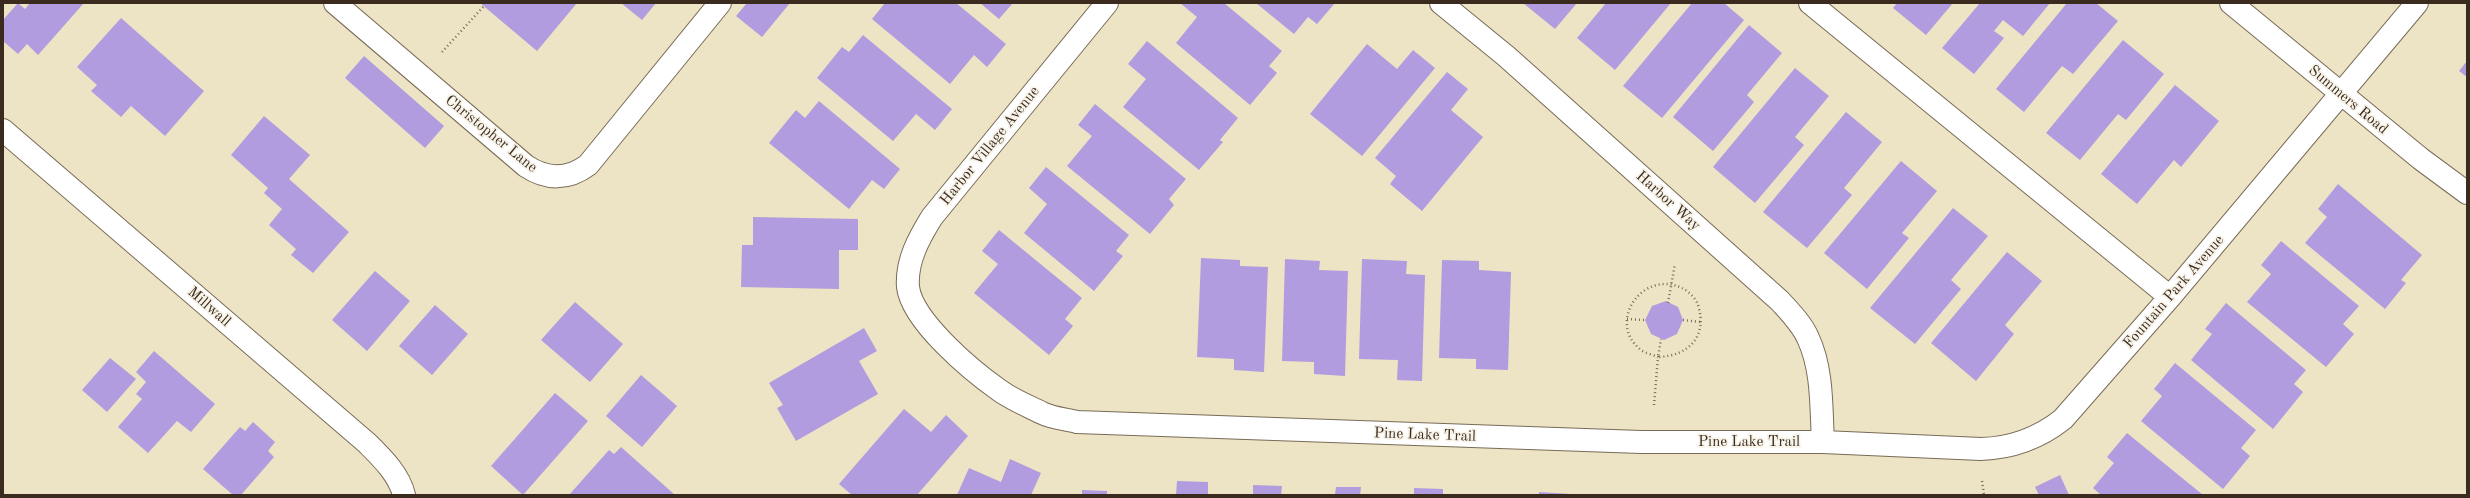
<!DOCTYPE html>
<style>
body{margin:0}
#map{position:relative;width:2470px;height:498px;overflow:hidden;background:#ece4c4;font-family:"Old Standard TT",serif}
canvas{display:block}
.frame{position:absolute;inset:0;border:4px solid #3b2a1e;pointer-events:none}
</style>
<div id="map">
<canvas width="2470" height="498"></canvas>
<div class="frame"></div>
</div>
<script>
const ctx = document.querySelector('canvas').getContext('2d');
ctx.lineJoin = 'round';
function fillPath(path, color) {
  ctx.fillStyle = color;
  ctx.fill(path, 'evenodd');
}
function stroke(path, color, width, dash) {
  ctx.strokeStyle = color;
  ctx.lineWidth = width;
  ctx.lineCap = dash ? 'butt' : 'round';
  ctx.setLineDash(dash || []);
  ctx.stroke(path);
}
function write(font, color, halo, rows, align = 'center') {
  ctx.font = font + ' "Old Standard TT",serif';
  ctx.lineWidth = 3.5;
  ctx.setLineDash([]);
  ctx.textBaseline = 'middle';
  ctx.strokeStyle = halo;
  ctx.fillStyle = color;
  for (const [text, x, y, turn = 0] of rows) {
    ctx.save();
    ctx.translate(x, y);
    ctx.rotate((+turn || 0) * Math.PI / 180);
    ctx.textAlign = isNaN(turn) ? turn : align;
    if (halo) ctx.strokeText(text, 0, 0);
    ctx.fillText(text, 0, 0);
    ctx.restore();
  }
}
const building = new Path2D(`
 M18 3 25 9 30 3H84L38 55 27 44 18 54 3 41V20Z
 M480 3H577L537 51Z
 M621 3H656L642 20Z
 M747 3H790L762 37 736 16Z
 M885 3H956L1006 44 987 67 974 55 950 84 872 19Z
 M980 3H1013L999 19Z
 M1180 3H1224L1282 51 1269 66 1277 73 1250 105 1176 43 1197 17Z
 M1256 3H1335L1317 24 1308 17 1294 34Z
 M1523 3H1577L1555 29Z
 M1606 3H1671L1615 70 1577 38Z
 M1692 3H1724L1744 20 1662 118 1623 86Z
 M1897 3H1953L1926 35 1893 8Z
 M1980 3H2050L2023 36 2003 20 1994 31 2004 38 1974 74 1942 48Z
 M2067 3H2096L2118 21 2073 74 2062 66 2024 112 1996 89Z
 M121 18 204 91 165 136 131 106 121 117 91 91 97 85 77 67Z
 M1749 25 1782 53 1747 95 1754 102 1713 151 1673 117Z
 M863 35 952 109 935 130 916 114 893 141 817 78 842 47 849 52Z
 M2123 40 2164 74 2126 120 2118 114 2080 160 2046 133Z
 M1147 41 1238 118 1220 140 1223 142 1199 170 1123 107 1146 79 1128 64Z
 M1367 44 1397 69 1413 50 1435 68 1362 156 1310 114Z
 M364 56 444 126 425 148 345 78Z
 M2467 61V77L2459 71Z
 M1795 68 1829 96 1795 137 1804 145 1755 203 1713 167Z
 M1447 72 1468 89 1451 110 1483 137 1422 211 1390 184 1396 176 1375 158Z
 M2175 85 2219 121 2181 167 2174 160 2137 204 2101 174Z
 M819 101 900 169 884 189 872 180 849 209 769 143 796 110 805 118Z
 M1095 104 1186 179 1169 199 1174 205 1150 234 1067 166 1092 136 1078 125Z
 M1846 112 1882 142 1844 188 1852 195 1807 248 1763 212Z
 M264 116 310 155 289 179 349 232 313 273 291 255 296 249 269 225 282 209 264 193 268 188 231 155Z
 M1901 161 1937 191 1902 233 1909 238 1867 289 1824 253Z
 M1046 167 1129 235 1116 251 1123 256 1094 291 1024 233 1047 204 1029 188Z
 M2338 184 2422 255 2401 280 2406 283 2385 309 2305 243 2327 217 2318 209Z
 M1953 208 1988 236 1951 280 1961 289 1915 344 1870 308Z
 M753 217 858 219V250H839V289L741 287 742 245H753Z
 M999 230 1082 298 1065 319 1073 326 1049 355 974 293 998 264 982 251Z
 M2281 241 2359 306 2343 324 2354 334 2326 367 2247 302 2271 274 2261 265Z
 M2007 252 2042 281 2005 325 2014 334 1976 381 1931 343Z
 M1201 258 1240 260V266L1268 267 1264 372 1234 370V359L1197 357Z
 M1285 259 1320 261 1319 270 1348 271 1345 376 1314 374V362L1282 361Z
 M1362 259 1407 261 1406 274 1425 275 1422 381 1397 380 1398 360 1359 359Z
 M1442 260 1479 261V270L1511 272 1508 370 1476 369V359L1439 358Z
 M375 271 410 301 367 351 332 320Z
 M1666 301 1678 307 1683 320 1677 334 1664 340 1651 334 1645 320 1652 306Z
 M575 302 623 344 590 382 541 340Z
 M2226 303 2306 370 2294 384 2303 392 2273 429 2191 360 2212 334 2205 329Z
 M435 305 468 334 432 375 399 346Z
 M864 328 877 351 859 361 878 394 796 441 777 408 783 405 769 383Z
 M154 351 215 404 191 432 177 421 148 453 118 427 142 399 136 394 146 382 136 372Z
 M110 358 136 379 107 412 82 390Z
 M2175 363 2256 430 2241 448 2250 456 2223 489 2141 421 2162 396 2154 389Z
 M641 375 677 406 642 447 606 416Z
 M555 393 588 421 523 495 491 466Z
 M904 409 931 432 946 415 968 436 917 495H852L839 484Z
 M253 422 275 442 268 451 274 457 241 495H233L203 469 240 427 245 431Z
 M2127 433 2203 495H2101L2093 488 2114 463 2107 457Z
 M621 447 675 495H569L609 450 614 454Z
 M1010 459 1041 473 1031 495H957L969 468 1001 482Z
 M2060 475 2069 495H2039L2035 487Z
 M1177 481 1208 482V495H1176Z
 M1253 485 1282 486 1281 495H1253Z
 M1336 487H1361L1360 495H1335Z
 M1414 488 1443 489V495H1414Z
 M1082 490 1107 491V495H1082Z
 M1539 492 1571 494V495H1539Z`);
const path = new Path2D(`
 M442 52 484 6
 M1668 303 1675 264
 M1627 319 1645 320
 M1683 320 1701 322
 M1654 405 1658 357C1653 355 1645 353 1641 350 1606 323 1642 269 1682 288 1688 291 1696 298 1698 305 1708 337 1688 356 1658 357L1661 339
 M1982 481 1984 495`);
const minor = new Path2D(`
 M335 3 526 166C547 180 568 180 588 165L720 3
 M1107 3 932 217C919 238 906 261 908 287 912 321 972 371 999 390 1011 399 1028 406 1042 413 1052 418 1065 419 1077 422L1641 442H1823L1981 449C2012 448 2038 439 2063 419L2170 297 2417 3
 M1441 3 1506 56 1780 301C1790 312 1802 324 1808 338 1823 370 1821 408 1823 442
 M1810 3 2170 297
 M2231 3 2421 159 2467 193
 M3 130 367 443C381 457 399 474 404 495`);
const streetNames = [
 ["Summers Road",2348,100,40],
 ["Christopher Lane",491,134,39],
 ["Harbor Village Avenue",990,146,-51],
 ["Harbor Way",1668,201,42],
 ["Fountain Park Avenue",2174,292,-49],
 ["Millwall",209,307,41],
 ["Pine Lake Trail",1425,435,2],
 ["Pine Lake Trail",1749,442]
];
fillPath(building, '#b19cdf');
stroke(minor, '#796b58', 24);
stroke(path, '#796b58', 2.5, [1, 3]);
stroke(minor, '#fff', 22);
write('15px', '#3b2a1e', '#f7f3e8', streetNames);
</script>
